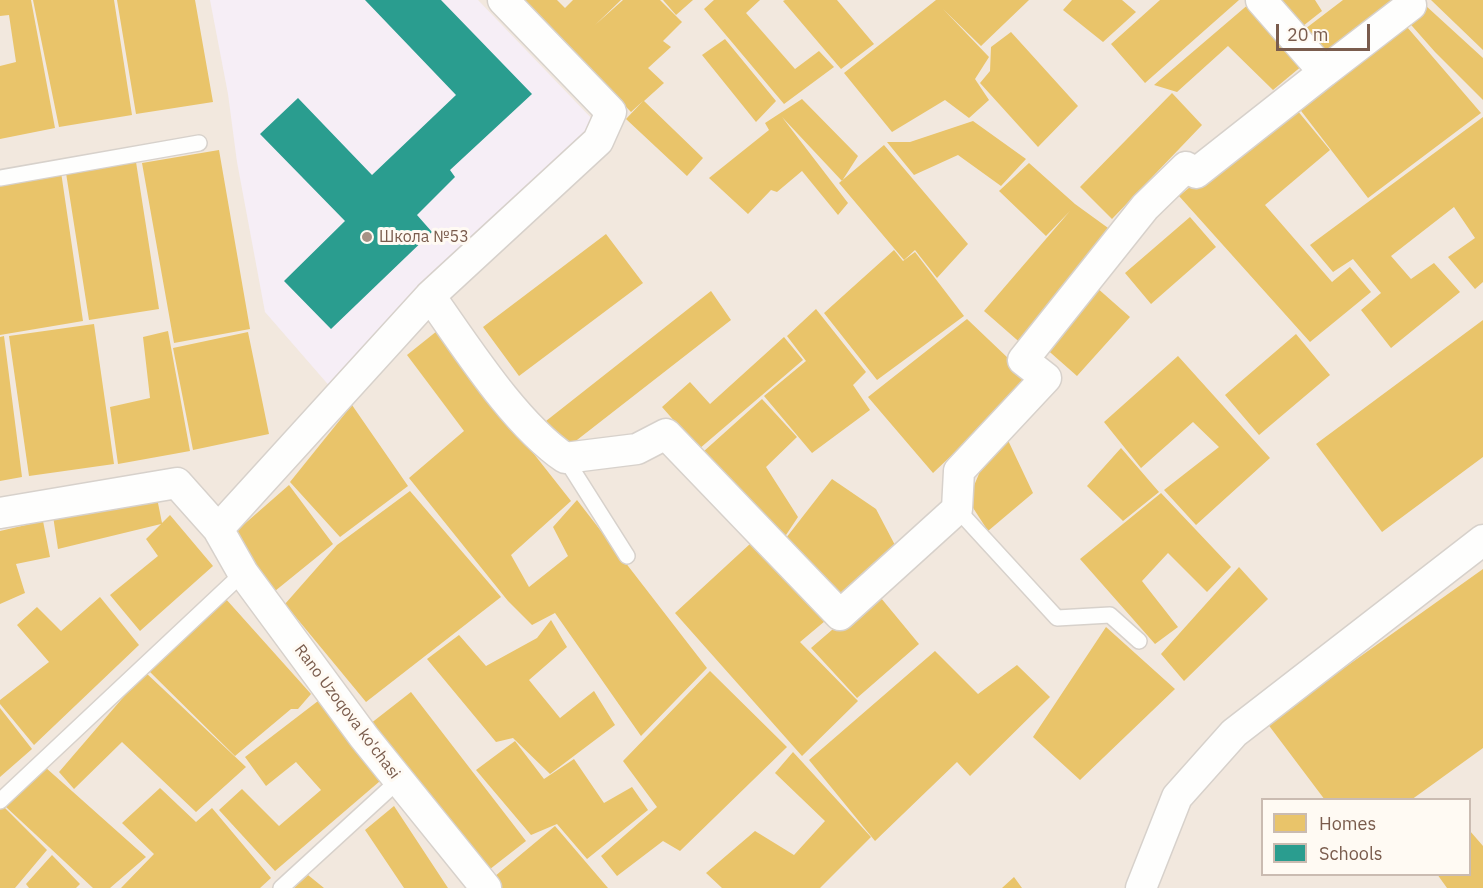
<!DOCTYPE html>
<meta charset="utf-8">
<style>
body{margin:0}
#map{position:relative;width:1483px;height:888px;overflow:hidden;background:#f9f5f0;font-family:"IBM Plex Sans",sans-serif}
canvas{display:block}
.legend{position:absolute;left:1261px;top:798px;width:210px;height:78px;box-sizing:border-box;background:#fffaf3;border:2px solid #cabbb1;margin:0;padding:8px 10px;list-style:none;font-size:18px;color:#7a5c4d}
.legend li{display:flex;align-items:center;gap:12px;height:30px}
.legend b{width:30px;border:2px solid #cabbb1}
.scale{position:absolute;left:1276px;top:24px;width:94px;height:27px;box-sizing:border-box;border:3px solid #7a5c4d;border-top:0;padding-left:8px;font-size:18px;line-height:21px;white-space:nowrap;color:#7a5c4d;-webkit-text-stroke:4px #fffaf3;paint-order:stroke}
</style>
<div id="map">
<canvas width="1483" height="888"></canvas>
<ul class="legend">
<li><b style="height:16px;background:#e9c46a"></b>Homes</li>
<li><b style="height:16px;background:#2a9d8f"></b>Schools</li>
</ul>
<div class="scale">20 m</div>
</div>
<script>
const ctx = document.querySelector('canvas').getContext('2d');
ctx.lineJoin = 'round';
function fillPath(path, color) {
  ctx.fillStyle = color;
  ctx.fill(path, 'evenodd');
}
function stroke(path, color, width, dash) {
  ctx.strokeStyle = color;
  ctx.lineWidth = width;
  ctx.lineCap = dash ? 'butt' : 'round';
  ctx.setLineDash(dash || []);
  ctx.stroke(path);
}
function write(font, color, halo, rows, align = 'center') {
  ctx.font = font + ' "IBM Plex Sans",sans-serif';
  ctx.lineWidth = 6;
  ctx.setLineDash([]);
  ctx.textBaseline = 'middle';
  ctx.strokeStyle = halo;
  ctx.fillStyle = color;
  for (const [text, x, y, turn = 0] of rows) {
    ctx.save();
    ctx.translate(x, y);
    ctx.rotate((+turn || 0) * Math.PI / 180);
    ctx.textAlign = isNaN(turn) ? turn : align;
    if (halo) ctx.strokeText(text, 0, 0);
    ctx.fillText(text, 0, 0);
    ctx.restore();
  }
}
const residential = new Path2D(`
 M0 0H1483V888H0ZM1262 800H1470V874H1262Z`);
const education = new Path2D(`
 M210 0H478L596 123 332 389 265 312 237 162 228 94Z`);
const homes = new Path2D(`
 M0 0H31L55 128 0 139V66L16 62 9 15 0 16Z
 M33 0H114L132 115 59 127Z
 M117 0H195L213 102 136 114Z
 M521 0H557L565 8 573 0H621L595 25 623 0H660L682 22 663 41 671 47 648 68 664 83 644 101 703 158 687 176 626 119 643 101 631 112Z
 M663 0H693L676 15Z
 M714 0H760L746 13 795 69 819 51 834 67 784 104 704 9Z
 M785 0H837L874 44 841 69 783 1Z
 M936 0H1029L981 46 943 9 989 57 975 79 989 100 969 118 945 100 892 132 844 73Z
 M1072 0H1122L1136 12 1103 42 1063 10Z
 M1160 0H1239L1145 83 1111 44Z
 M1281 0H1315L1322 11 1303 26Z
 M1343 0H1411L1334 62 1305 29Z
 M1431 0H1483V50Z
 M1250 3 1303 65 1273 90 1228 46 1177 92 1154 85Z
 M1425 5 1483 58V100L1435 52 1405 18Z
 M1401 20 1481 113 1368 198 1295 103Z
 M1011 32 1078 106 1038 147 980 83 990 71 991 47Z
 M725 39 776 101 756 122 702 55Z
 M1172 93 1202 125 1112 219 1080 187Z
 M802 99 858 156 842 181 782 117 848 203 838 215 802 171 777 192 771 190 748 214 709 178 769 130 765 123Z
 M1292 104 1330 150 1265 205 1332 282 1350 267 1371 292 1310 342 1179 196Z
 M1483 117V282L1475 289 1448 257 1475 238 1454 207 1391 256 1411 279 1434 263 1460 292 1391 348 1361 310 1381 293 1353 259 1333 272 1310 245Z
 M973 121 1026 159 1001 186 958 155 914 175 887 142H910Z
 M884 145 968 244 937 278 915 250 904 260 839 183Z
 M219 150 250 329 174 343 142 163Z
 M136 162 159 309 89 320 66 173Z
 M1029 163 1075 204 1115 233 1024 346 984 311 1070 211 1046 236 999 191Z
 M61 172 83 321 0 335V181Z
 M1190 217 1216 247 1151 304 1125 273Z
 M606 234 643 283 519 376 483 327Z
 M894 250 903 261 915 252 964 316 877 380 824 313Z
 M1096 287 1130 317 1077 376 1043 346Z
 M711 291 731 320 568 447 546 421Z
 M816 309 866 372 853 385 870 410 812 453 764 396 806 361 787 336Z
 M967 319 1031 380 933 473 868 397Z
 M1483 320V457L1382 532 1316 444Z
 M94 324 114 464 29 476 9 336Z
 M168 331 190 451 118 464 110 407 150 398 143 337Z
 M437 331 571 501 511 555 529 587 568 556 553 527 577 500 707 668 641 736 555 613 532 625 508 601 409 478 464 431 407 355Z
 M248 332 269 434 193 450 173 348Z
 M1296 334 1330 375 1259 435 1225 395Z
 M4 336 22 477 0 481V337Z
 M784 337 803 360 699 449 662 407 690 382 710 404Z
 M1178 356 1270 458 1196 525 1164 490 1219 447 1193 422 1141 468 1104 422Z
 M762 399 797 437 766 467 798 517 782 541 703 452Z
 M352 405 408 486 340 537 290 482Z
 M1005 434 1033 493 988 531 968 500 986 457Z
 M1121 448 1159 492 1123 521 1087 486Z
 M832 479 876 509 896 547 843 599 786 538Z
 M289 485 333 544 275 591 233 534Z
 M410 491 501 597 366 702 285 604 337 545Z
 M156 493 162 523 170 515 213 566 140 631 110 595 158 556 146 539 161 524 58 549 53 516Z
 M1161 493 1231 567 1207 592 1168 553 1142 581 1178 627 1155 644 1080 559Z
 M43 521 50 557 16 564 25 593 0 604V531Z
 M751 543 825 621 800 642 858 701 802 756 675 613Z
 M1239 567 1268 599 1184 681 1161 654Z
 M1483 569V748L1411 800H1325L1267 723Z
 M876 592 919 644 857 698 811 648Z
 M100 597 139 645 34 745 0 704V700L49 662 17 625 37 607 61 631Z
 M225 598 311 694 298 709H291L235 756 148 670Z
 M551 620 567 647 529 680 560 718 594 691 615 725 550 774 513 738 496 742 427 659 459 635 486 666 537 638Z
 M1106 627 1175 689 1080 780 1033 737Z
 M935 651 978 694 1017 665 1050 697 970 776 957 762 875 841 809 760Z
 M710 671 787 747 680 851 663 841 617 876 601 856 657 807 623 761Z
 M145 672 246 767 196 812 122 742 74 789 59 772Z
 M411 692 526 841 485 873 370 724Z
 M318 701 380 781 275 871 219 810 242 789 279 826 321 790 296 762 266 786 245 757Z
 M0 708 32 749 0 777Z
 M515 741 544 779 574 759 604 803 632 787 648 810 587 859 557 824 531 835 476 770Z
 M793 752 871 837 820 888H722L706 873 755 831 794 855 825 821 775 773Z
 M45 767 146 857 110 888H93L6 807Z
 M160 788 196 822 212 808 271 878 260 888H121L154 854 122 823Z
 M2 805 47 850 15 888H0V808Z
 M394 806 448 888H404L365 830Z
 M555 826 608 888H493L488 882Z
 M1470 831 1483 846V888H1447L1437 874H1470Z
 M52 855 80 884 76 888H29L26 884Z
 M308 875 324 888H294Z
 M1014 877 1022 888H1002Z`);
const schools = new Path2D(`
 M365 0H441L532 94 450 170 455 177 417 215 432 232 331 329 284 281 345 221 260 134 298 98 372 175 456 95Z`);
const lane = new Path2D(`
 M0 178 199 143
 M565 458 627 556
 M957 509 1057 618 1110 615 1139 641
 M0 801 243 573
 M281 888 399 780`);
const street = new Path2D(`
 M1261 0 1324 72 1411 5
 M430 296C467 348 514 423 565 458L637 449 666 434 840 615 957 509 959 471 1046 378 1023 360 1145 207 1186 167 1196 173 1324 72
 M0 513 177 483 218 529 243 573 364 737 486 888
 M218 529 430 296 598 141 611 112 503 0
 M1141 888 1177 797 1234 733 1483 540`);
const markers = [
 [367,237,6,"#a69286"]
];
const poiNames = [
 ["Школа №53",379,237]
];
const streetNames = [
 ["Rano Uzoqova ko'chasi",347,712,53]
];
fillPath(residential, '#f2e8de');
fillPath(education, '#f6eef6');
fillPath(homes, '#e9c46a');
fillPath(schools, '#2a9d8f');
stroke(lane, '#d7d1cb', 18);
stroke(street, '#d7d1cb', 33);
stroke(lane, '#fefefd', 15);
stroke(street, '#fefefd', 30);
for (const [x, y, r, color] of markers) {
  const dot = new Path2D();
  dot.arc(x, y, r, 0, 2 * Math.PI);
  ctx.fillStyle = color;
  ctx.fill(dot);
  stroke(dot, '#fffaf3', 2);
}
write('16px', '#7a5c4d', '#fffaf3', poiNames, 'left');
write('16px', '#7a5c4d', '#fffaf3', streetNames);
</script>
